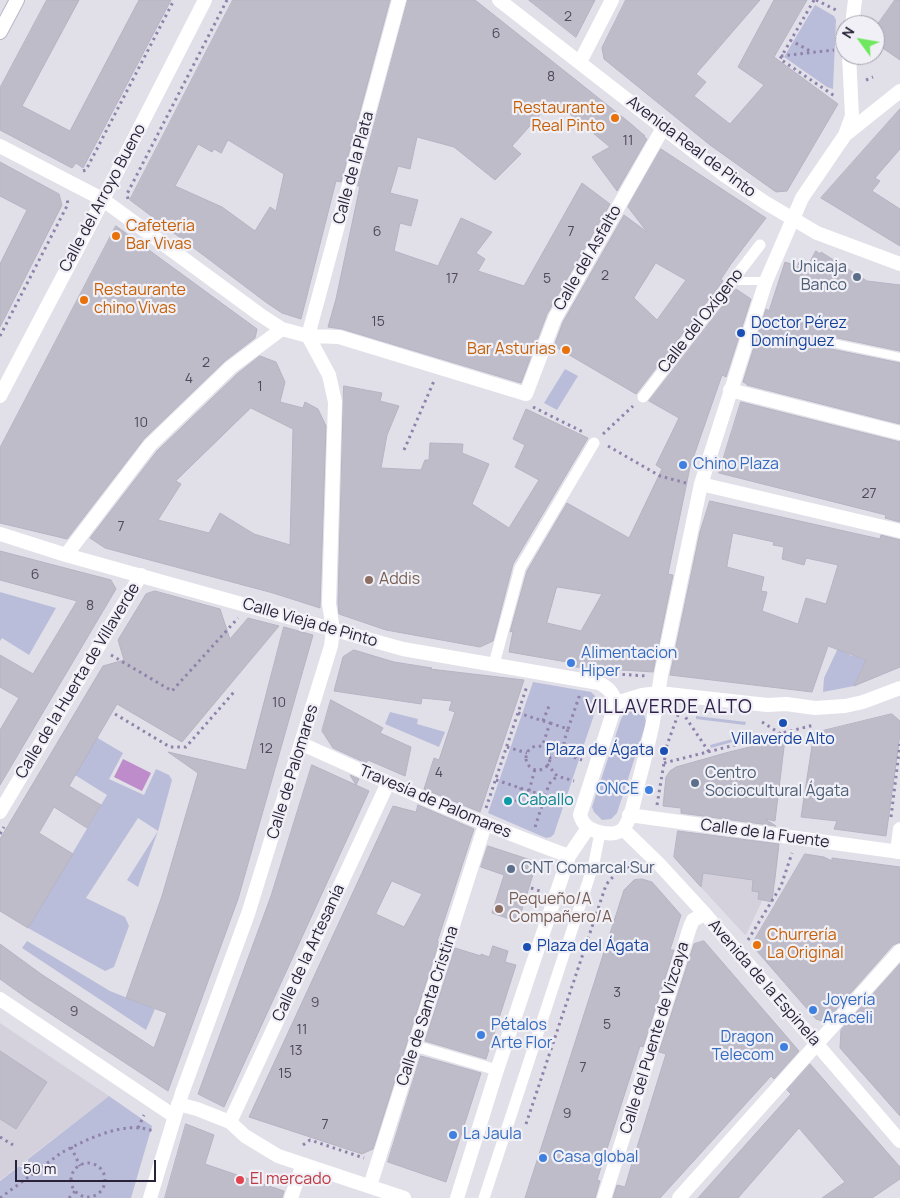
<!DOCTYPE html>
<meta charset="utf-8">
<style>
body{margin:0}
#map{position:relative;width:900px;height:1198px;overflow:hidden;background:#e1e0e9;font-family:Manrope,sans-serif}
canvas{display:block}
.north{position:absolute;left:835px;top:15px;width:50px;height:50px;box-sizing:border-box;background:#f0f0f6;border:1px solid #a19eaa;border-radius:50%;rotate:302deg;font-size:14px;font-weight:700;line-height:20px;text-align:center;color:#2a2238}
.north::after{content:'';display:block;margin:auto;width:18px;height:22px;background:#6fe85f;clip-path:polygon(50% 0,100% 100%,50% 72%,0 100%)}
.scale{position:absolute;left:15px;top:1160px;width:141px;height:22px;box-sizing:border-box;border:2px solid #2a2238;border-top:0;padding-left:6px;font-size:15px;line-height:18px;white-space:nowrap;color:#2a2238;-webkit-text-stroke:4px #f0f0f6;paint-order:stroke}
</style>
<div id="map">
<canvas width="900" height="1198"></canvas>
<div class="north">N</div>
<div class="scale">50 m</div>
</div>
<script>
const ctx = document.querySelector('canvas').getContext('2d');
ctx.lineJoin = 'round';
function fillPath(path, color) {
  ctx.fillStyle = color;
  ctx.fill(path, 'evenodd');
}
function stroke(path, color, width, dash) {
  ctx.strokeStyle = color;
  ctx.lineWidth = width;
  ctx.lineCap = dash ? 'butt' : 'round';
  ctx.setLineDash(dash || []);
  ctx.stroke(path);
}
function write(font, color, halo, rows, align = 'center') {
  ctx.font = font + ' Manrope,sans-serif';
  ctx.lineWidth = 4.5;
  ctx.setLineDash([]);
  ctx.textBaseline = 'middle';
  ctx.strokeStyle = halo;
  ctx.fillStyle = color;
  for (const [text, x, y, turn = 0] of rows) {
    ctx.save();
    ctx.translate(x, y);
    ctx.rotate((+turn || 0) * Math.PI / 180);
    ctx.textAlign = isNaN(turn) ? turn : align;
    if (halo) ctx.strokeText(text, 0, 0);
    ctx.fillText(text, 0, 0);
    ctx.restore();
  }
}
const built = new Path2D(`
 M677 834 779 848 775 883 771 882 746 935 744 934 674 858Z
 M0 1023 109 1096 0 1180Z`);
const green = new Path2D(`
 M815 5 834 16 836 20 833 89 827 87 784 57Z
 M565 369 578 376 557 410 544 403Z
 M0 592 56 608 29 655 2 638 0 641Z
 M838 648 852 656 853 655 866 660 854 686 823 692 824 678Z
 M533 682 591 692 595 696 598 703 554 834 551 837 546 838 488 813Z
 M633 708C642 711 645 714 646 723L617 813 611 819 602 820 594 812 592 807 621 719 625 712Z
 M390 712 418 719 417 724 445 732 439 747 385 724Z
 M696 716 746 722 745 725 696 719Z
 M747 735V738L711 748 710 745Z
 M96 737 123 753 109 779 144 795 156 769 169 775 172 780 158 831 138 887 127 880 158 831 138 818 86 898 125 917 129 926 114 967 105 971 28 928 107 795 75 775Z
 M27 941 110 991 155 1009 146 1030 22 948Z
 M109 1096 152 1126 131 1198H0V1181Z`);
const water = new Path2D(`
 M123 759 151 773 142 791 114 777Z`);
const building = new Path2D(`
 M47 0H79L22 106 70 131 139 0H171L83 168 76 163 72 168 0 130V88Z
 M233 0H390L341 182 336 181 301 319 282 313 267 303 130 200ZM228 140 284 174 276 211 270 207 255 231 222 207 175 186 198 144 212 152 214 149 221 153Z
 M408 0H475L630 123 645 136 644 137 647 139 617 191 592 157 610 147 553 100 512 146 521 154 495 180 454 147 417 137 410 169 398 166 390 193 418 200 411 226 400 223 394 251 438 266 461 218 492 232 476 253 485 259 478 271 524 286 582 183 610 204 547 314 521 383 342 329 328 327 336 299 360 186H358Z
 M529 0H595L576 37Z
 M626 0H760L696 74 706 82 694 96 730 124 764 85 738 67 774 0H807L774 57 838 104 787 191 776 192 710 145 604 59 602 48Z
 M895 0H900V60L877 44 882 37 875 32V28Z
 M900 109V149L875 178 880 181 872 191 900 209V246L821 198Z
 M661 149 766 218 731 264 721 279 723 281 636 394 554 346 563 322 624 215 647 232 628 207ZM656 263 686 280 657 320 634 298Z
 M0 162 59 194 62 205 0 327V264L27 210 0 196Z
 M116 226 257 329 255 338 225 361 144 439 67 539 0 523V448Z
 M816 251 820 254 821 252 867 281 900 285V351L833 337 828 339 826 342 828 347 831 349 900 363V424L747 385V384L743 382 766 309 769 311 785 262 806 269Z
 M736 289 751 299 726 377 722 375 690 467 668 574 673 575 653 672 576 667 566 665 567 662 509 652 513 631 510 632 527 571 567 503 629 538 662 469 656 465 679 418 649 401ZM557 587 602 594 581 631 547 623Z
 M260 356 276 362 285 382 280 402 303 408 305 402 318 409 326 426 320 608 273 593 105 548 90 538 157 451 237 374ZM251 408 293 429 290 545 254 534 220 513 209 533 158 520 181 484 176 481Z
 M344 386 382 393 380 401 399 406 387 435 381 468 421 470 425 460H429L430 443 463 444 462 453 489 464 472 504 509 528 539 480 515 467 525 445 513 439 526 409 588 438 513 564 493 641 480 647 386 630 339 614 338 603Z
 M741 402 900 442V522L885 518 886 515 719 473Z
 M710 501 880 539 881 535 900 540V667L854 686 866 660 828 646 812 692 670 675 700 532ZM733 533 774 542 773 545 784 547 782 559 804 565 806 558 838 565 826 604 806 598 798 624 762 611 767 592 761 591 764 577 727 567Z
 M0 551 111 580 116 589 0 785V730L19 698 0 687V655L33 674 77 601 0 580Z
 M155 591 220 609 230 639 248 618 279 626 182 742 117 704 69 786 101 805 87 828 54 807 39 833 73 854 28 928 0 911V839L103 666 124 660 118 640 146 594Z
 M284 627 313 635 238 899 168 1091 28 999 0 979V944L41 974 154 1048 167 1013 126 998 162 896 198 773 168 752 246 770Z
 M354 650 394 662 432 668 430 669 524 680 480 812 424 789 434 758 439 760 455 712 449 710 452 701 422 698 421 704 334 691 343 657Z
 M331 700 383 728 380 733 411 747 405 776 368 760 366 763 333 748 322 731Z
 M892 714 900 721V734L886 836 834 829 837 821 801 817 814 733Z
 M785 739 775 821 765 819 776 826 681 813V808L663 806 666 777 670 771 676 767 729 752Z
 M312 765 356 785 350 775 359 779 356 785 369 791 224 1107 198 1094 271 896Z
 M418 805 474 829 437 942H439L373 1149 362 1154 249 1117 393 806 416 812ZM392 881 422 894 404 927 376 914Z
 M678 831 779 844 772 902 758 899 759 892 752 891 753 880 703 873 701 887 674 857Z
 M488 846 537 862 518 922 492 913 504 875 481 867Z
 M805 854 824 857 832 861V858L900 867V942L893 945 825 1022 816 1019 756 950 755 939Z
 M642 879 652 882 681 915 670 950H674L643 1047 640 1046 597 1180 600 1181 595 1198H525L624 890 634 880Z
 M704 941 799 1051 774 1079 771 1076 660 1198H613L617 1185 625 1187 630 1170 666 1054 659 1052 694 944Z
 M493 946 508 951 505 962 516 965 486 1059 425 1041 455 948 481 956V954L489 957Z
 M900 964V1116L840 1048 841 1030Z
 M0 1051 47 1082 16 1129 0 1119Z
 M421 1056 481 1073 446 1182 388 1162Z
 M810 1064 900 1167V1179L872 1198H822L845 1182 799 1128 738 1198H698L791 1094 787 1090Z
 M186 1124 214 1135 205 1164 284 1191 282 1198H165Z`);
const path = new Path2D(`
 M814 0 780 59 836 97
 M816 0 838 11
 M790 40 812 52
 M781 56 834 50
 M866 80 873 77
 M83 171 86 170 174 0
 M128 199 127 194 227 0
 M792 261 805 266 804 267
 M0 336 68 204 67 199
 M533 407 585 433
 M603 434 633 406
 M608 446 660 476 686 483
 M404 450 434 381
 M111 655 172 691 238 618
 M616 674 647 676
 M682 712 709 752
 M518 713 550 723 542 747
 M115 714 170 747H186L234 692
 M543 721 549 706
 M762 722 781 734
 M550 723 568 729 564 741V754
 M568 729 580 694
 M526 758a12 12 0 1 1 24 0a12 12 0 1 1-24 0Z
 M507 747 527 753
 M549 758 564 754 582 760
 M664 763 814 725
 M547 764 557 776 574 781
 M496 780 545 796
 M529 791 535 769
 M516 802 521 788
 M657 805 667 745 679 712
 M486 808 527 686
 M891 817 900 744
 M535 827 549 784 557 776
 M0 834 4 827
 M531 888 540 891
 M748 940 781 886 792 853
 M526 1124 606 885C614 874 624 867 638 866
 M138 1128 144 1115
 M0 1137 13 1145
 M303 1145 310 1140 364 1158
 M71 1147 80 1166
 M71 1180a17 17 0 1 1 34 0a17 17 0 1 1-34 0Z
 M0 1198 61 1153C81 1142 116 1125 139 1128 144 1128 149 1130 154 1131
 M69 1198 75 1191`);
const service = new Path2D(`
 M732 281H766
 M832 343 900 357`);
const pedestrian = new Path2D(`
 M643 397 760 245
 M494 664 520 568 594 443
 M415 1046 497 1070
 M484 1198 594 863 600 833`);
const minor = new Path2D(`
 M499 0 724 175 766 203 817 233 900 264
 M852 25 855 0
 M849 55 852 116 845 135 802 198 766 281 701 484 661 675C656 712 648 748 638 784 635 798 632 816 624 828 618 835 607 834 599 832 588 829 583 825 580 815L616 703 642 695 659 693 767 705 786 704 815 708 845 706 863 702 900 688
 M580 62 612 0
 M845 135 900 91
 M0 146 102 199 259 314 282 329 308 336 339 337 526 394 555 318 663 128
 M308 336 399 0
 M730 390 900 433
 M0 396 91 223 205 0
 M701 484 900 531
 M0 534 66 555 403 649 599 683C609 688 613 693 616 703
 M66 555 150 445 231 367 282 329
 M302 744C390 784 478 823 569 856
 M0 812 141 575
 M629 815 900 852
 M623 829 659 864 705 914 900 1141
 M897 852 900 829
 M0 999 174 1116
 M178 1104 197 1109 230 1122 245 1136 278 1156 404 1198
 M230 1122 388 783
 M370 1186 485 825
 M150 1198 182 1093 248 914 331 646 333 630 329 604 335 402 329 375 308 336
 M291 1198 303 1164
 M457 1198 497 1070 569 856 588 828
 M604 1198 690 927 693 920 705 914
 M679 1198 900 951`);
const secondary = new Path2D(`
 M0 32 17 0`);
const markers = [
 [615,118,5,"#e8710a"],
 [116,236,5,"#e8710a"],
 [857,277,5,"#5c6f8a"],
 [84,300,5,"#e8710a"],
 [741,333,5,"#1a4fb4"],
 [566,350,5,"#e8710a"],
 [683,465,5,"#3f7fe0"],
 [369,580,5,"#8d6e63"],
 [571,663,5,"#3f7fe0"],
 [783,723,5,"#1a4fb4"],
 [664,751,5,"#1a4fb4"],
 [695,783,5,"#5c6f8a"],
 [649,790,5,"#3f7fe0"],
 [508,801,5,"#0f9aa8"],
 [511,869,5,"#5c6f8a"],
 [499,909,5,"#8d6e63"],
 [757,945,5,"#e8710a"],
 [527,947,5,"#1a4fb4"],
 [813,1010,5,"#3f7fe0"],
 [481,1035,5,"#3f7fe0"],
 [784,1047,5,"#3f7fe0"],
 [453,1135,5,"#3f7fe0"],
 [543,1158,5,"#3f7fe0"],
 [240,1180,5,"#e0444e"]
];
const numberNames = [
 ["2",568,17],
 ["6",496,34],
 ["8",551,77],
 ["11",628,141],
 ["6",377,232],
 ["7",571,232],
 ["2",605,276],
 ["17",452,279],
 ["5",547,279],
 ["15",378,322],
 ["2",206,363],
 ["4",189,379],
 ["1",260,387],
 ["10",141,423],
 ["27",869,494],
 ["7",121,527],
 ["6",35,575],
 ["8",90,606],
 ["10",279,703],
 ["12",266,749],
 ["4",439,773],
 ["3",617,993],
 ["9",315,1003],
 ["9",74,1012],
 ["5",607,1025],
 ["11",302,1030],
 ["13",296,1051],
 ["7",583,1068],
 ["15",285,1074],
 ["9",567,1114],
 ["7",325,1125]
];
const foodNames = [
 ["Restaurante",605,109,"right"],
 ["Real Pinto",605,127,"right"],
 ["Cafeteria",126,227],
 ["Bar Vivas",126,245],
 ["Restaurante",94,291],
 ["chino Vivas",94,309],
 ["Bar Asturias",556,350,"right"],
 ["Churrería",767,936],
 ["La Original",767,954]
];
const streetNames = [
 ["Avenida Real de Pinto",691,147,37],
 ["Calle de la Plata",354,168,-75],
 ["Calle del Arroyo Bueno",103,198,-62],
 ["Calle del Asfalto",588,258,-60],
 ["Calle del Oxígeno",701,321,-52],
 ["Calle Vieja de Pinto",310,623,16],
 ["Calle de la Huerta de Villaverde",78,681,-59],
 ["Calle de Palomares",293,772,-73],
 ["Travesía de Palomares",435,802,23],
 ["Calle de la Fuente",765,834,8],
 ["Calle de la Artesanía",309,953,-65],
 ["Avenida de la Espinela",764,983,49],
 ["Calle de Santa Cristina",428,1006,-72],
 ["Calle del Puente de Vizcaya",655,1038,-73]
];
const serviceNames = [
 ["Unicaja",847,268,"right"],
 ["Banco",847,286,"right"],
 ["Centro",705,774],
 ["Sociocultural Ágata",705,792],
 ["CNT Comarcal Sur",521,869]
];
const transitNames = [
 ["Doctor Pérez",751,324],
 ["Domínguez",751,342],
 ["Villaverde Alto",783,740,"center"],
 ["Plaza de Ágata",654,751,"right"],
 ["Plaza del Ágata",537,947]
];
const shopNames = [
 ["Chino Plaza",693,465],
 ["Alimentacion",581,654],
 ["Hiper",581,672],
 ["ONCE",639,790,"right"],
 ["Joyería",823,1001],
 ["Araceli",823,1019],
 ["Pétalos",491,1026],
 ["Arte Flor",491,1044],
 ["Dragon",774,1038,"right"],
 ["Telecom",774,1056,"right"],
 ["La Jaula",463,1135],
 ["Casa global",553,1158]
];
const educationNames = [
 ["Addis",379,580],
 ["Pequeño/A",509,900],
 ["Compañero/A",509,918]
];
const cultureNames = [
 ["Caballo",518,801]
];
const healthNames = [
 ["El mercado",250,1180]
];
const quarterNames = [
 ["VILLAVERDE ALTO",669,708]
];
fillPath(built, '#d4d1dd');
fillPath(green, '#babdd9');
fillPath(water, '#be8bcb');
fillPath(building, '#bfbcca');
stroke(building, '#b6b3c2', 1);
stroke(secondary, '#b9b4c8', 16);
stroke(path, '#8f82ab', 3, [2.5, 4]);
stroke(service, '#fff', 8);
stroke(pedestrian, '#fff', 11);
stroke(minor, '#fff', 14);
stroke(secondary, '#fff', 14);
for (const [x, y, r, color] of markers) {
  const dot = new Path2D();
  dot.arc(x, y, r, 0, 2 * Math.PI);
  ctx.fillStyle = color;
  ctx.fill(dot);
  stroke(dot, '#f0f0f6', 2);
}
write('14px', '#4f485c', null, numberNames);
write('16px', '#c56008', '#f0f0f6', foodNames, 'left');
write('16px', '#2a2238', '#f0f0f6', streetNames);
write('16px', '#4e5e75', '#f0f0f6', serviceNames, 'left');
write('16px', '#164399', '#f0f0f6', transitNames, 'left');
write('16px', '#366cbe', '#f0f0f6', shopNames, 'left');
write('16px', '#785e54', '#f0f0f6', educationNames, 'left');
write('16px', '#0d838f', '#f0f0f6', cultureNames, 'left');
write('16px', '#be3a42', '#f0f0f6', healthNames, 'left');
ctx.letterSpacing = '1px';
write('19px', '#301f49', '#f0f0f6', quarterNames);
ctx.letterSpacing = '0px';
</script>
